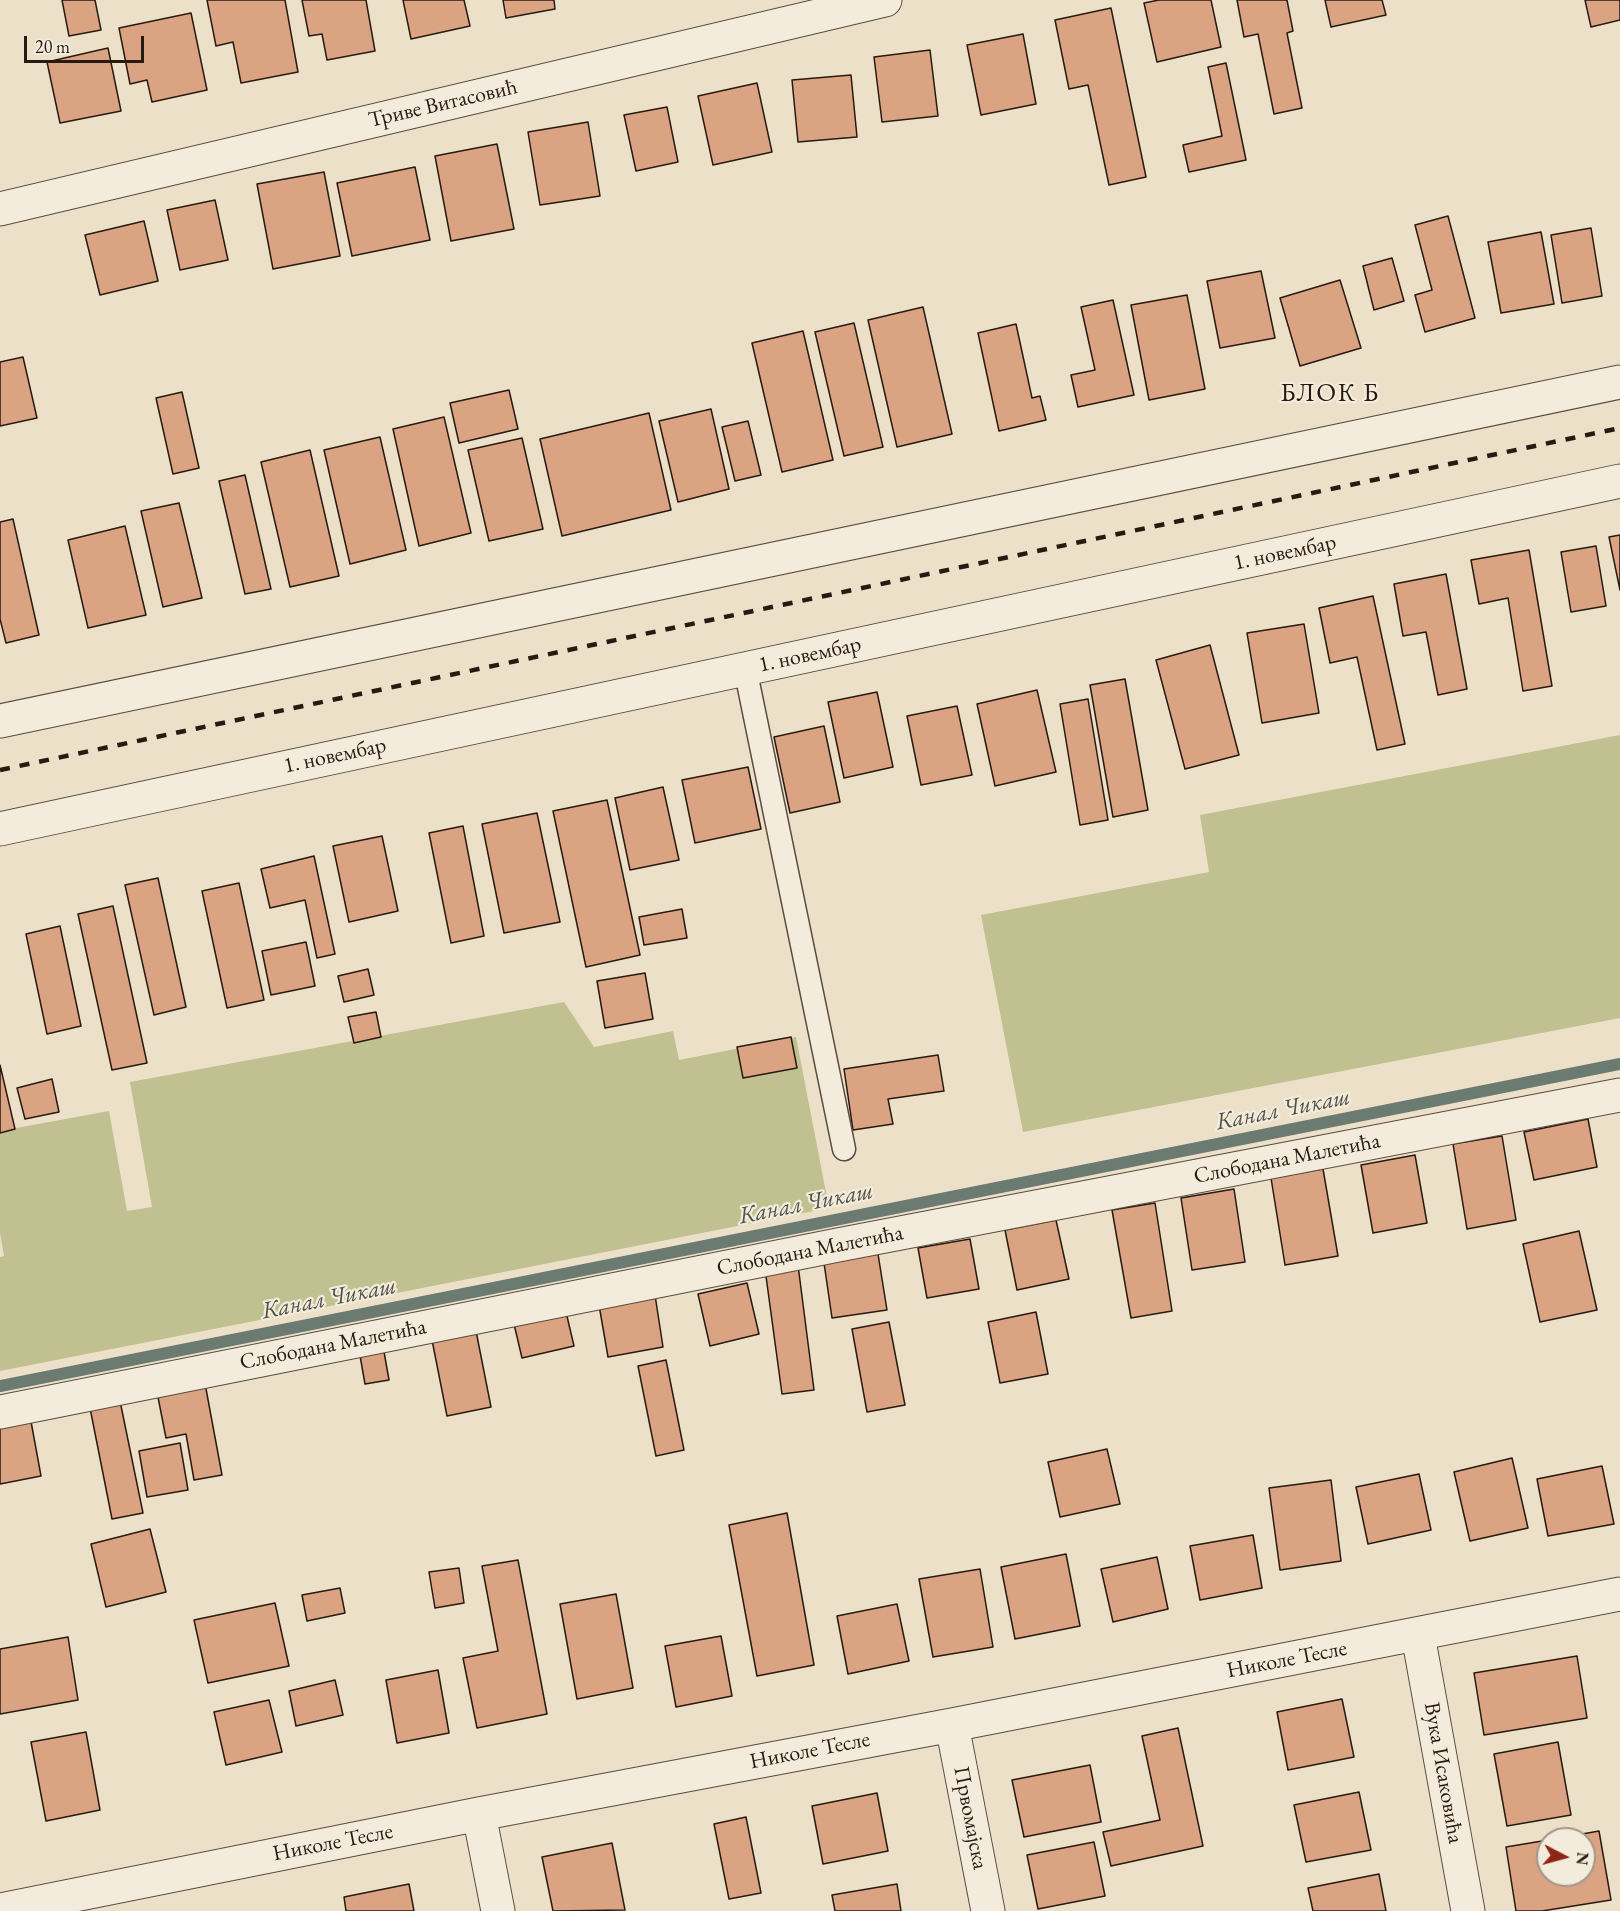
<!DOCTYPE html>
<meta charset="utf-8">
<style>
body{margin:0}
#map{position:relative;width:1620px;height:1911px;overflow:hidden;background:#ede0c8;font-family:"EB Garamond",serif}
canvas{display:block}
.north{position:absolute;left:1536px;top:1827px;width:60px;height:60px;box-sizing:border-box;background:#f3ebdb;border:2px solid #a2978b;border-radius:50%;rotate:96deg;font-size:16px;font-weight:700;line-height:24px;text-align:center;color:#281912}
.north::after{content:'';display:block;margin:auto;width:21px;height:27px;background:#8f2418;clip-path:polygon(50% 0,100% 100%,50% 72%,0 100%)}
.scale{position:absolute;left:24px;top:36px;width:120px;height:27px;box-sizing:border-box;border:3px solid #281912;border-top:0;padding-left:8px;font-size:18px;line-height:21px;white-space:nowrap;color:#281912;-webkit-text-stroke:4px #f3ebdb;paint-order:stroke}
</style>
<div id="map">
<canvas width="1620" height="1911"></canvas>
<div class="north">N</div>
<div class="scale">20 m</div>
</div>
<script>
const ctx = document.querySelector('canvas').getContext('2d');
ctx.lineJoin = 'round';
function fillPath(path, color) {
  ctx.fillStyle = color;
  ctx.fill(path, 'evenodd');
}
function stroke(path, color, width, dash) {
  ctx.strokeStyle = color;
  ctx.lineWidth = width;
  ctx.lineCap = dash ? 'butt' : 'round';
  ctx.setLineDash(dash || []);
  ctx.stroke(path);
}
function write(font, color, halo, rows, align = 'center') {
  ctx.font = font + ' "EB Garamond",serif';
  ctx.lineWidth = 4.5;
  ctx.setLineDash([]);
  ctx.textBaseline = 'middle';
  ctx.strokeStyle = halo;
  ctx.fillStyle = color;
  for (const [text, x, y, turn = 0] of rows) {
    ctx.save();
    ctx.translate(x, y);
    ctx.rotate((+turn || 0) * Math.PI / 180);
    ctx.textAlign = isNaN(turn) ? turn : align;
    if (halo) ctx.strokeText(text, 0, 0);
    ctx.fillText(text, 0, 0);
    ctx.restore();
  }
}
const green = new Path2D(`
 M1620 735V1018L1023 1132 981 915 1209 872 1200 815Z
 M564 1002 594 1047 673 1031 679 1060 796 1037 829 1208 0 1371V1257L4 1256 0 1233V1131L109 1111 127 1211 152 1207 130 1082Z`);
const stream = new Path2D(`
 M0 1386 1620 1064`);
const building = new Path2D(`
 M62 0H95L101 30 69 36Z
 M207 0H285L298 72 241 83 233 42 216 46Z
 M302 0H366L375 51 327 60 322 34 309 36Z
 M403 0H464L470 26 411 39Z
 M503 0H554L555 9 506 18Z
 M1159 0H1211L1221 47 1157 62 1144 3Z
 M1237 0H1287L1293 31 1287 33 1302 108 1274 114 1258 34 1244 37Z
 M1325 0H1382L1386 15 1331 27Z
 M1585 0H1620V20L1591 27Z
 M1111 8 1146 177 1109 185 1088 85 1069 89 1055 20Z
 M191 13 207 90 152 102 147 80 130 84 119 28Z
 M1023 34 1036 104 981 115 967 45Z
 M108 48 121 111 60 123 47 62Z
 M930 50 938 116 882 122 874 57Z
 M1226 63 1246 160 1189 172 1183 145 1222 136 1208 67Z
 M851 75 857 137 798 142 792 80Z
 M757 83 772 152 713 165 698 96Z
 M667 107 678 162 636 171 624 115Z
 M588 122 600 196 540 205 528 132Z
 M497 144 514 229 451 241 435 156Z
 M415 167 430 240 352 256 337 183Z
 M324 172 340 256 273 269 257 184Z
 M215 200 228 260 180 270 167 210Z
 M1448 216 1475 318 1425 332 1415 295 1432 290 1415 225Z
 M144 221 158 281 100 295 85 235Z
 M1591 228 1602 296 1562 303 1551 235Z
 M1541 232 1554 304 1501 313 1488 242Z
 M1392 258 1404 301 1374 310 1363 266Z
 M1261 271 1275 338 1220 348 1207 281Z
 M1340 280 1361 348 1300 366 1280 298Z
 M1187 295 1205 389 1149 400 1131 305Z
 M1113 300 1134 395 1078 407 1071 375 1095 370 1081 307Z
 M923 307 952 434 897 447 868 320Z
 M854 323 883 447 844 456 815 332Z
 M1016 324 1032 398 1040 396 1046 420 999 431 978 333Z
 M803 331 833 460 782 472 752 343Z
 M23 357 37 418 0 426V362Z
 M509 390 518 429 459 443 450 403Z
 M182 392 199 468 173 474 156 398Z
 M711 409 729 489 678 502 659 421Z
 M649 413 671 510 562 536 540 439Z
 M444 417 471 533 419 546 393 429Z
 M748 421 761 475 735 481 722 427Z
 M380 437 406 550 350 564 324 450Z
 M522 438 543 529 489 541 468 450Z
 M310 450 339 576 290 587 261 462Z
 M245 475 271 589 245 594 219 481Z
 M179 503 202 598 163 607 141 511Z
 M13 519 39 635 6 643 0 619V522Z
 M125 526 146 615 88 628 68 540Z
 M1620 535V590L1609 537Z
 M1596 546 1606 606 1571 612 1561 552Z
 M1529 550 1552 686 1523 691 1508 598 1479 604 1471 560Z
 M1446 574 1467 689 1438 695 1426 632 1403 636 1394 584Z
 M1373 596 1405 744 1377 750 1357 657 1330 663 1319 608Z
 M1304 624 1319 713 1262 723 1247 633Z
 M1210 645 1239 755 1185 769 1156 660Z
 M1125 679 1148 810 1113 817 1090 685Z
 M1037 690 1056 772 995 786 977 704Z
 M877 692 893 767 844 778 828 702Z
 M1088 699 1108 820 1080 825 1060 704Z
 M957 706 972 775 921 785 907 716Z
 M824 726 840 802 790 813 774 737Z
 M748 767 761 829 695 843 682 780Z
 M663 787 679 860 630 870 615 798Z
 M607 800 640 955 586 967 553 811Z
 M537 813 560 922 504 933 482 824Z
 M463 826 484 936 451 943 429 833Z
 M382 836 398 911 349 922 333 846Z
 M314 856 335 954 317 958 305 900 270 908 261 869Z
 M158 878 186 1007 154 1015 125 885Z
 M239 883 264 1000 227 1008 202 891Z
 M113 906 147 1063 112 1070 78 914Z
 M682 909 687 938 644 945 639 917Z
 M60 926 81 1026 47 1034 26 934Z
 M306 942 315 986 271 995 262 951Z
 M368 969 374 995 344 1002 338 976Z
 M645 973 653 1019 605 1028 597 981Z
 M376 1012 381 1037 354 1043 348 1017Z
 M791 1037 797 1068 743 1078 737 1047Z
 M938 1055 944 1091 888 1099 893 1124 853 1130 844 1069Z
 M0 1065 15 1129 0 1133Z
 M52 1079 59 1112 25 1119 17 1088Z
 M1588 1119 1597 1167 1534 1180 1524 1132Z
 M1502 1136 1516 1220 1467 1229 1453 1144Z
 M1415 1155 1427 1223 1373 1233 1361 1165Z
 M1323 1169 1338 1256 1285 1265 1271 1178Z
 M1234 1189 1245 1262 1192 1270 1181 1198Z
 M1155 1203 1172 1311 1131 1318 1112 1210Z
 M1056 1220 1069 1279 1017 1290 1005 1230Z
 M1579 1231 1597 1310 1540 1322 1523 1244Z
 M970 1239 979 1289 927 1298 918 1248Z
 M878 1254 887 1310 832 1318 824 1263Z
 M798 1265 814 1390 782 1394 765 1269Z
 M747 1283 759 1334 710 1346 698 1294Z
 M655 1295 663 1347 608 1357 599 1305Z
 M566 1312 574 1346 522 1358 514 1324Z
 M1036 1312 1048 1374 1000 1383 988 1322Z
 M889 1322 905 1405 867 1412 852 1329Z
 M476 1331 491 1407 447 1416 432 1340Z
 M383 1346 389 1380 365 1384 359 1350Z
 M666 1360 684 1450 656 1456 638 1366Z
 M204 1378 222 1475 194 1480 186 1434 166 1438 156 1387Z
 M120 1401 143 1513 112 1519 90 1408Z
 M30 1416 41 1476 0 1484V1422Z
 M180 1443 188 1490 147 1497 139 1451Z
 M1107 1449 1120 1504 1060 1517 1048 1462Z
 M1512 1458 1528 1528 1470 1541 1454 1472Z
 M1602 1466 1614 1524 1548 1536 1537 1479Z
 M1419 1474 1431 1530 1368 1544 1356 1487Z
 M1331 1480 1341 1561 1280 1570 1269 1488Z
 M787 1513 814 1665 757 1676 729 1525Z
 M150 1529 166 1592 106 1607 91 1544Z
 M1253 1535 1262 1588 1200 1600 1190 1546Z
 M1066 1554 1080 1626 1015 1639 1001 1567Z
 M1157 1557 1168 1609 1113 1622 1101 1569Z
 M518 1560 547 1714 477 1728 463 1658 498 1651 482 1566Z
 M459 1568 464 1603 435 1608 429 1572Z
 M980 1569 993 1647 933 1657 919 1579Z
 M340 1588 345 1613 307 1621 302 1595Z
 M616 1594 633 1688 577 1699 560 1604Z
 M275 1603 289 1666 208 1683 194 1620Z
 M897 1604 909 1661 848 1674 837 1616Z
 M721 1636 732 1696 676 1707 665 1646Z
 M68 1637 78 1700 0 1714V1649Z
 M1577 1656 1587 1718 1484 1735 1474 1673Z
 M438 1670 449 1733 397 1743 386 1680Z
 M335 1680 343 1715 296 1726 289 1691Z
 M1342 1699 1354 1757 1288 1770 1277 1712Z
 M269 1700 282 1752 226 1765 214 1712Z
 M1178 1728 1203 1846 1111 1866 1103 1832 1160 1820 1142 1736Z
 M86 1732 100 1810 46 1821 31 1742Z
 M1558 1742 1571 1815 1507 1826 1494 1754Z
 M1090 1765 1101 1822 1024 1837 1012 1780Z
 M1359 1792 1371 1850 1306 1862 1294 1805Z
 M877 1793 888 1851 823 1864 812 1806Z
 M746 1817 761 1893 729 1899 714 1824Z
 M1599 1831 1611 1900 1542 1911H1516L1506 1847 1548 1840V1875H1584V1839H1554Z
 M1094 1842 1105 1896 1038 1909 1027 1855Z
 M612 1843 625 1910 553 1911 542 1857Z
 M1379 1874 1386 1911H1313L1308 1888Z
 M409 1884 414 1911H346L344 1897Z
 M897 1884 901 1911H835L832 1895Z`);
const lane = new Path2D(`
 M745 668 844 1149`);
const street = new Path2D(`
 M0 209 885 0
 M0 721 1620 382
 M0 829 1620 481
 M0 1412 838 1245 1620 1095
 M1418 1635 1468 1911
 M952 1725 988 1911
 M479 1814 498 1911
 M0 1910 479 1814 952 1725 1620 1594`);
const rail = new Path2D(`
 M0 770 1620 428`);
const streetNames = [
 ["Триве Витасовић",443,104,-13],
 ["1. новембар",1285,553,-12],
 ["1. новембар",810,655,-12],
 ["1. новембар",335,756,-12],
 ["Слободана Малетића",1287,1159,-11],
 ["Слободана Малетића",810,1251,-11],
 ["Слободана Малетића",333,1345,-11],
 ["Николе Тесле",1287,1660,-11],
 ["Николе Тесле",810,1751,-11],
 ["Вука Исаковића",1443,1773,80],
 ["Првомајска",970,1818,79],
 ["Николе Тесле",333,1843,-11]
];
const waterNames = [
 ["Канал Чикаш",1283,1110,-11],
 ["Канал Чикаш",806,1204,-11],
 ["Канал Чикаш",329,1299,-11]
];
const quarterNames = [
 ["БЛОК Б",1330,394]
];
fillPath(green, '#c0c090');
stroke(stream, '#6c7b71', 12);
fillPath(building, '#daa382');
stroke(building, '#281912', 1.5);
stroke(lane, '#594b40', 25);
stroke(street, '#594b40', 35);
stroke(lane, '#f3ebdb', 22);
stroke(street, '#f3ebdb', 33);
stroke(rail, '#281912', 4.5, [10, 10]);
write('22px', '#281912', '#f3ebdb', streetNames);
write('italic 24px', '#50524a', '#f3ebdb', waterNames);
ctx.letterSpacing = '1.5px';
write('26px', '#281912', '#f3ebdb', quarterNames);
ctx.letterSpacing = '0px';
</script>
